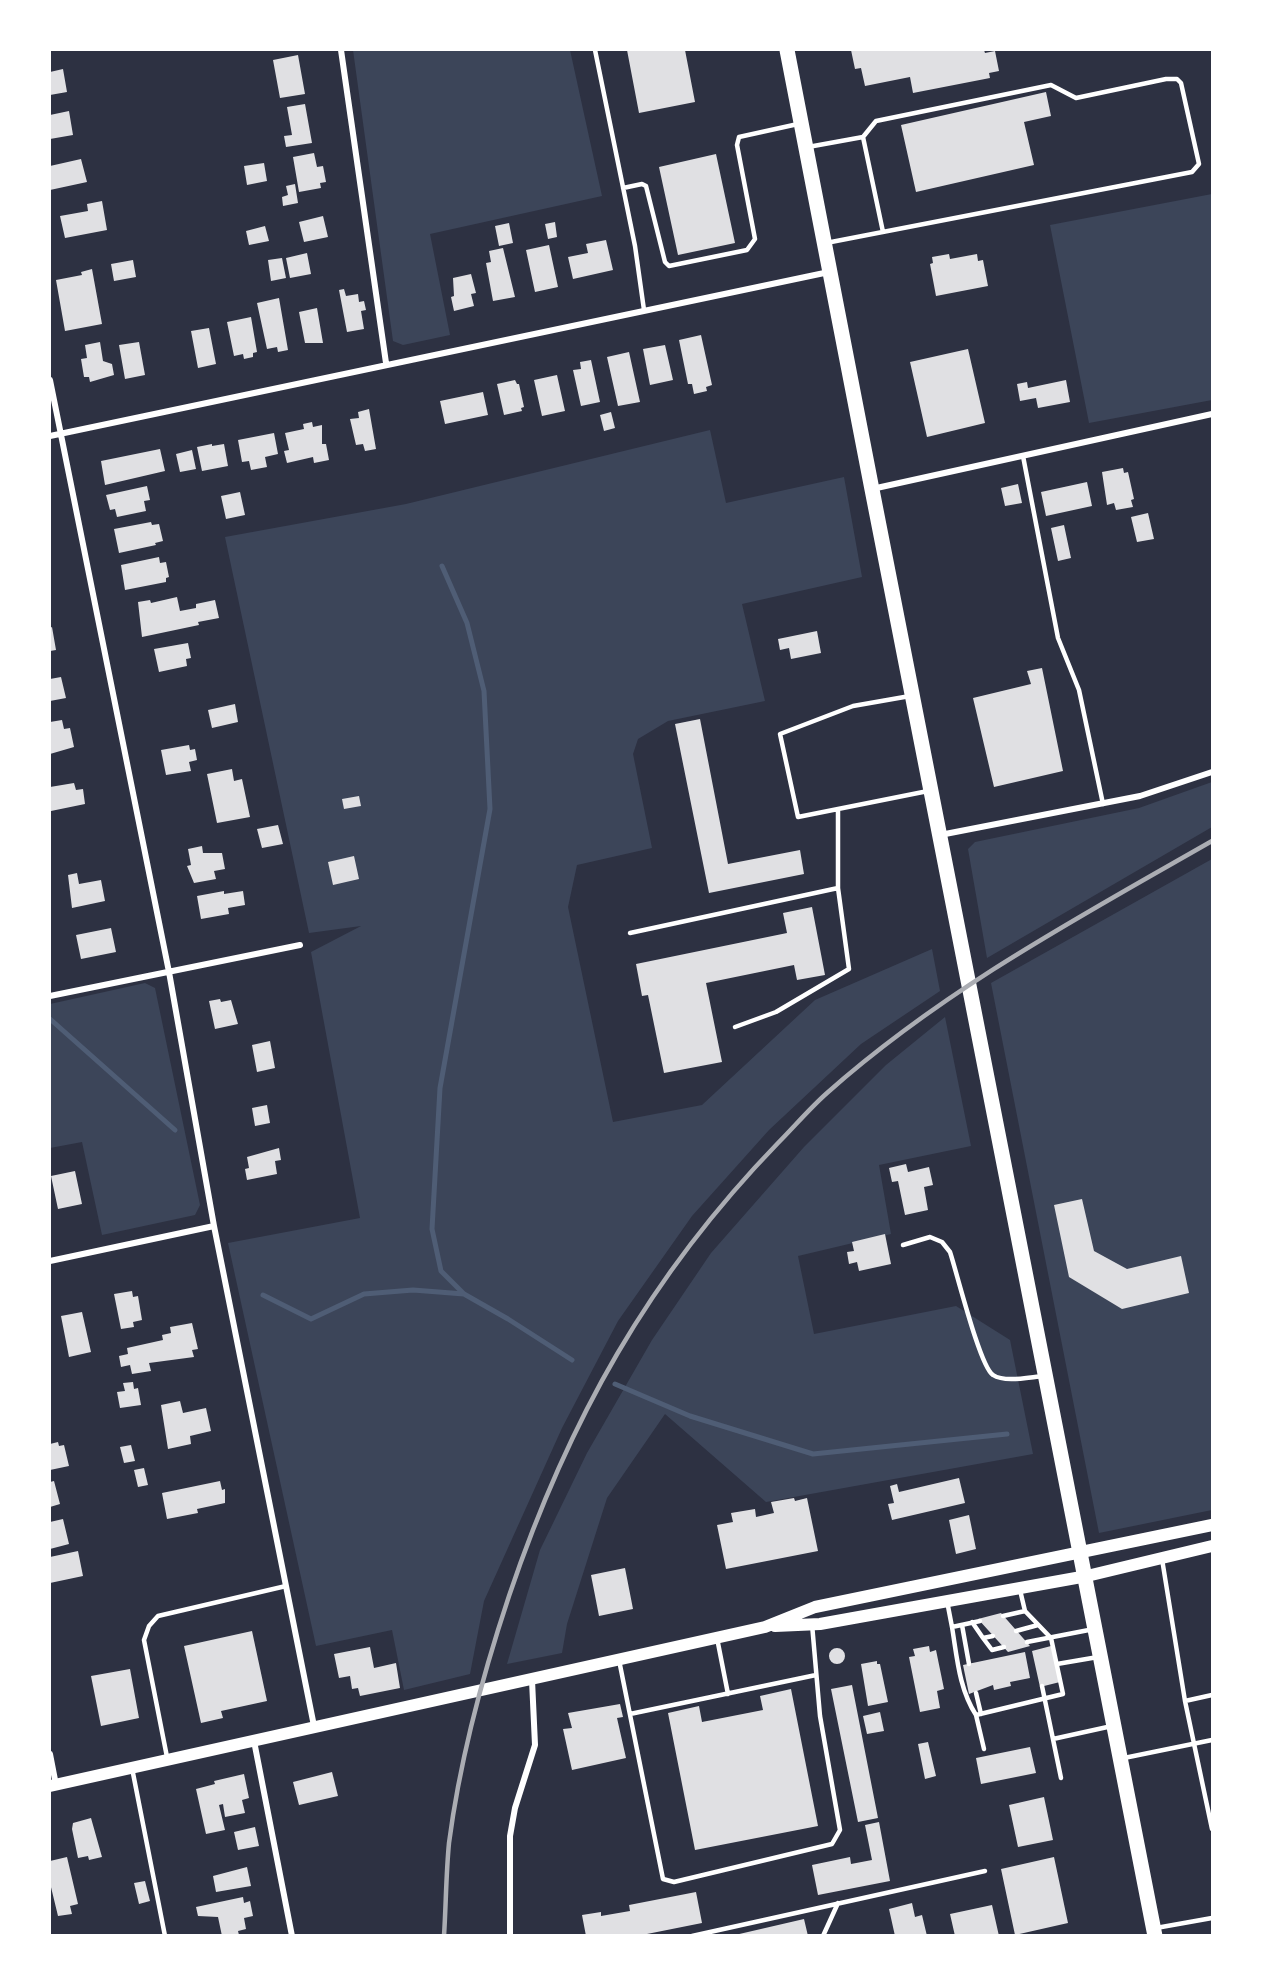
<!DOCTYPE html>
<style>
body{margin:0}
#map{position:relative;width:1262px;height:1985px;overflow:hidden;background:#2d3142;font-family:Karla,sans-serif}
canvas{display:block}
.frame{position:absolute;inset:0;border:51px solid #fff;pointer-events:none}
</style>
<div id="map">
<canvas width="1262" height="1985"></canvas>
<div class="frame"></div>
</div>
<script>
const ctx = document.querySelector('canvas').getContext('2d');
ctx.lineJoin = 'round';
function fillPath(path, color) {
  ctx.fillStyle = color;
  ctx.fill(path, 'evenodd');
}
function stroke(path, color, width, dash) {
  ctx.strokeStyle = color;
  ctx.lineWidth = width;
  ctx.lineCap = dash ? 'butt' : 'round';
  ctx.setLineDash(dash || []);
  ctx.stroke(path);
}
const green = new Path2D(`
 M353 50H570L602 196 430 234 450 335 403 345 393 341Z
 M1212 194V400L1089 423 1050 225Z
 M710 430 726 503 844 477 862 577 742 604 765 701 668 721 638 739 633 754 652 848 577 865 568 907 613 1122 702 1105 815 1000 932 949 940 991 861 1044 769 1130 692 1216 618 1321 562 1428 484 1601 470 1674 404 1690 392 1630 316 1646 228 1243 360 1218 311 952 361 926 309 933 225 537 406 504Z
 M1212 782V827L987 958 968 849 975 842 1139 808Z
 M1212 859V1510L1099 1533 991 983Z
 M145 983 155 988 200 1205 195 1215 102 1235 82 1142 50 1148V1004Z
 M945 1017 971 1146 879 1165 891 1234 798 1256 814 1334 956 1306 1010 1340 1033 1454 766 1502 665 1414 607 1498 567 1624 562 1653 507 1664 540 1550 587 1453 652 1340 711 1253 804 1147 886 1065Z`);
const stream = new Path2D(`
 M442 566 467 623 484 691 490 809 440 1088 432 1229 441 1271 464 1294 508 1319 572 1360
 M50 1019 175 1130
 M263 1295 311 1319 364 1294 413 1290 464 1294
 M615 1384 690 1416 813 1454 1007 1434`);
const building = new Path2D(`
 M627 50H685L695 102 639 113Z
 M851 50H984L985 53 995 51 999 71 989 73 990 78 913 93 910 77 865 86 861 68 855 69Z
 M298 55 305 94 280 98 273 60Z
 M63 69 67 92 50 95V72Z
 M1046 92 1051 116 1024 122 1034 165 916 192 901 125Z
 M305 104 312 143 286 147 284 136 292 135 287 107Z
 M69 111 73 135 50 139V115Z
 M314 153 317 167 323 166 326 182 320 183 321 188 299 192 293 157Z
 M716 154 735 243 678 255 659 167Z
 M81 159 87 182 50 190V166Z
 M264 163 267 181 247 185 244 166Z
 M295 184 298 203 283 206 282 197 288 195 286 186Z
 M102 201 107 230 65 238 60 216 88 211 87 204Z
 M323 216 328 237 304 242 299 222Z
 M555 222 557 237 548 239 545 224Z
 M509 223 513 243 499 246 495 226Z
 M265 226 269 241 249 245 246 231Z
 M606 240 613 270 573 279 568 257 588 253 586 244Z
 M549 245 558 287 535 292 526 250Z
 M503 248 515 297 493 301 486 263 491 262 489 251Z
 M307 253 311 274 290 278 286 258Z
 M949 254 950 259 977 254 978 261 983 260 988 286 936 296 930 264 933 263 932 257Z
 M282 258 286 278 271 281 268 260Z
 M133 260 136 277 114 281 111 264Z
 M92 269 102 324 65 331 56 280 82 275 81 272Z
 M471 274 476 293 471 294 474 306 454 311 451 297 454 296 453 278Z
 M344 289 346 296 358 294 359 302 364 301 366 310 361 311 364 329 347 332 339 290Z
 M279 298 288 350 278 352 277 347 267 349 257 303Z
 M317 308 323 343H305L299 312Z
 M251 317 257 352 253 353V357L244 359 243 354 234 356 227 322Z
 M209 328 216 364 198 368 191 331Z
 M701 335 712 385 706 387 707 391 694 394 692 384H688L679 340Z
 M100 342 103 361 112 364 114 375 90 382 89 377H84L81 359 87 358 85 345Z
 M139 342 145 375 125 379 119 345Z
 M665 345 673 380 650 385 643 349Z
 M968 349 985 423 927 437 910 362Z
 M629 352 640 402 618 406 607 357Z
 M591 360 600 402 581 406 573 370 581 369 580 362Z
 M557 375 565 411 542 416 534 380Z
 M515 380 517 384H519L524 407 521 408 522 411 504 415 497 384Z
 M1066 380 1070 402 1038 408 1036 398 1020 401 1017 384 1027 382 1028 388Z
 M483 392 488 415 445 424 440 401Z
 M369 409 376 449 365 451 363 444 356 445 350 419 359 418 358 412Z
 M611 412 615 428 604 431 600 415Z
 M312 422 313 427 322 425V444H326L329 460 314 463 313 457 287 463 284 451 289 450 285 433 304 429 303 424Z
 M274 433 278 454 265 457 267 467 251 470 249 461 242 462 238 440Z
 M212 444V446L224 444 228 466 202 471 197 447Z
 M160 449 165 471 105 485 101 461Z
 M192 450 196 469 180 472 176 454Z
 M1123 468 1124 473 1128 472 1134 499 1131 500 1133 507 1116 510 1114 503 1107 505 1102 472Z
 M1087 482 1092 506 1046 516 1041 492Z
 M1018 484 1022 503 1005 506 1001 488Z
 M147 486 150 500 144 501 146 511 117 517 115 509 110 510 106 495Z
 M240 492 245 515 226 519 221 496Z
 M1148 513 1154 539 1137 542 1131 517Z
 M151 522 152 525 159 524 163 541 155 543 156 545 119 553 114 529Z
 M1064 525 1071 558 1058 561 1051 528Z
 M159 557 160 563 166 562 169 577 166 578V582L125 590 121 565Z
 M177 597 180 611 196 608V604L215 600 219 618 198 622 199 625 142 637 138 602 150 600 151 603Z
 M52 627 56 650 50 651V628Z
 M817 631 821 653 791 659 789 648 780 650 778 639Z
 M188 643 191 658 186 659 187 666 159 672 154 649Z
 M1042 668 1063 771 994 787 973 698 1031 684 1027 671Z
 M61 677 66 698 50 701V679Z
 M235 704 238 722 212 728 208 710Z
 M700 719 728 864 800 850 804 874 709 893 675 724Z
 M62 720 64 729 70 728 74 747 50 754V722Z
 M189 745 190 750 195 749 197 760 189 762 191 771 166 775 161 750Z
 M232 769 234 781 242 779 250 817 217 823 207 774Z
 M74 783 76 790 83 789 85 804 51 811 50 787Z
 M359 796 361 806 344 809 342 799Z
 M278 825 283 844 262 848 257 829Z
 M202 846 203 853H222L225 869 214 871 216 879 194 883 187 866 191 865 188 849Z
 M354 856 359 879 333 885 328 862Z
 M77 873 79 884 101 880 105 901 72 908 68 875Z
 M224 891V894L243 891 245 905 228 908 229 914 201 919 197 896Z
 M812 907 825 975 797 980 794 965 706 983 722 1062 664 1073 648 995 642 996 636 964 787 933 783 913Z
 M111 928 116 952 81 959 76 935Z
 M220 999 221 1002 231 1000 238 1024 215 1029 209 1001Z
 M270 1041 275 1068 257 1072 252 1045Z
 M267 1105 270 1123 255 1126 252 1108Z
 M279 1148 281 1160 275 1161 277 1174 247 1180 245 1169 249 1168 247 1157Z
 M906 1164 908 1172 929 1167 933 1185 924 1187 928 1210 905 1215 898 1181 892 1182 889 1168Z
 M75 1171 82 1204 58 1209 51 1176Z
 M1082 1199 1094 1251 1127 1269 1181 1256 1189 1293 1122 1309 1069 1277 1054 1205Z
 M885 1234 891 1264 859 1271 857 1262 849 1264 847 1252 854 1251 852 1242Z
 M132 1291 133 1297 138 1296 142 1320 133 1322 134 1327 121 1329 114 1294Z
 M82 1312 91 1352 69 1357 61 1316Z
 M192 1323 198 1349 192 1350 194 1357 149 1363 151 1371 132 1374 130 1365 121 1367 119 1356 128 1354 127 1348 163 1340 162 1335 171 1333 170 1327Z
 M133 1382 134 1389 138 1388 141 1405 120 1408 117 1392 125 1391 123 1383Z
 M180 1401 183 1413 206 1408 211 1431 190 1436 191 1444 168 1449 161 1405Z
 M58 1442 59 1446 64 1445 69 1466 50 1470V1444Z
 M131 1445 135 1461 124 1463 120 1447Z
 M144 1468 148 1485 138 1487 134 1470Z
 M959 1478 965 1503 892 1520 888 1504 894 1503 890 1486 897 1484 899 1492Z
 M54 1481 60 1504 50 1507V1482Z
 M220 1481 222 1490 225 1489V1503L197 1509 198 1513 167 1519 162 1493Z
 M794 1498 795 1501 807 1498 818 1551 726 1569 717 1525 733 1522 731 1513 755 1509 756 1517 774 1513 771 1502Z
 M969 1515 976 1549 956 1554 949 1520Z
 M63 1519 69 1544 50 1549V1522Z
 M78 1551 83 1576 50 1583V1557Z
 M625 1568 633 1609 599 1616 591 1575Z
 M1001 1613 1030 1646 1008 1652 978 1619Z
 M252 1631 267 1701 221 1711 223 1718 201 1723 184 1646Z
 M929 1646 930 1652 936 1650 944 1689 937 1691 940 1708 920 1712 909 1657 915 1656 913 1649Z
 M1051 1646 1060 1682 1040 1687 1032 1651Z
 M370 1647 374 1668 396 1663 400 1688 360 1696 358 1688 352 1689 350 1676 339 1678 334 1654Z
 M829 1656a8 8 0 1 1 16 0a8 8 0 1 1-16 0Z
 M1025 1652 1030 1678 1010 1682 1011 1686 994 1690 993 1685 969 1694 963 1665Z
 M877 1661V1664H880L888 1702 868 1706 861 1664Z
 M130 1669 139 1718 101 1726 91 1676Z
 M852 1685 878 1818 858 1822 831 1689Z
 M791 1689 818 1826 695 1850 668 1713 699 1706 702 1722 763 1710 760 1696Z
 M620 1704 623 1717 617 1718 626 1758 572 1770 563 1729 572 1728 568 1713Z
 M880 1712 884 1731 867 1734 863 1716Z
 M928 1742 936 1776 925 1779 918 1744Z
 M1030 1747 1036 1773 981 1784 976 1758Z
 M332 1772 338 1796 299 1805 293 1782Z
 M244 1774 249 1798 242 1800 245 1813 225 1817 223 1804 219 1805 225 1830 206 1834 196 1789 215 1784 214 1781Z
 M1044 1797 1053 1840 1018 1847 1009 1805Z
 M91 1818 102 1857 89 1860 88 1856 78 1858 72 1829 73 1823Z
 M879 1822 890 1881 818 1895 812 1865 850 1857 851 1864 872 1860 865 1825Z
 M255 1827 259 1846 238 1850 234 1832Z
 M67 1857 78 1904 70 1906 72 1914 58 1916 50 1883V1861Z
 M1054 1857 1068 1923 1015 1935 1001 1869Z
 M247 1867 251 1886 216 1892 213 1876Z
 M145 1881 150 1901 139 1904 134 1883Z
 M696 1892 702 1923 637 1936H586L582 1915 601 1912V1916L630 1911 629 1905Z
 M243 1897 244 1903 250 1901 253 1916 244 1918 246 1929 238 1931 239 1935 222 1936 218 1917 198 1916 196 1907Z
 M912 1903 915 1917 922 1915 927 1936H895L889 1909Z
 M992 1905 999 1936H955L950 1914Z
 M804 1919 808 1936H735V1935Z`);
const service = new Path2D(`
 M595 50 635 246 644 310
 M863 137 883 232
 M808 147 863 137 876 121 1051 85 1076 98 1166 79H1177L1181 83 1199 164 1192 172 826 243
 M623 188 642 184 646 186 665 262 669 266 747 250 755 239 737 145 739 137 798 124
 M1023 456 1058 638 1079 690 1103 804
 M910 696 853 706 780 734 798 817 928 791
 M630 933 838 888
 M735 1027 776 1012 849 969 838 888V809
 M903 1245 930 1237 942 1242 950 1252C957 1273 980 1367 993 1375 1005 1383 1030 1377 1044 1376
 M1162 1559 1185 1701 1212 1829
 M947 1601 952 1627 980 1621
 M1003 1616 1025 1611
 M972 1622 983 1638
 M962 1625 969 1664
 M952 1627C957 1657 959 1689 976 1715
 M1016 1631 1038 1625
 M993 1636 983 1638 992 1650 1004 1647
 M717 1638 728 1694
 M1027 1642 1094 1629
 M619 1660 663 1879 674 1882 832 1844 840 1830 820 1716 812 1624
 M1057 1664 1098 1657
 M1042 1686 1061 1778
 M976 1693 981 1714
 M1185 1701 1212 1695
 M630 1714 816 1675
 M1053 1739 1112 1726
 M984 1749 976 1715 1063 1694 1051 1638 1025 1611 1020 1590
 M167 1757 144 1640 149 1626 158 1616 286 1586
 M1124 1758 1212 1740
 M132 1768 165 1936
 M1156 1928 1212 1918
 M692 1936 985 1871
 M823 1936 838 1903`);
const minor = new Path2D(`
 M341 50 386 363
 M50 380 169 972 214 1226 314 1726
 M50 436 829 272
 M872 489 1212 414
 M940 835 1140 796 1212 772
 M50 996 300 945
 M50 1261 214 1226
 M254 1741 292 1936
 M50 1754 56 1785
 M510 1936V1836L515 1808 535 1745 532 1680`);
const secondary = new Path2D(`
 M775 1626 820 1624 1087 1576 1212 1546
 M50 1786 765 1627 815 1607 1212 1525`);
const primary = new Path2D(`
 M787 50C907 679 1035 1306 1155 1936`);
const rail = new Path2D(`
 M444 1936C446 1905 446 1874 449 1843 460 1759 482 1677 509 1596 568 1421 649 1276 778 1143 794 1127 810 1108 827 1093 943 990 1079 917 1212 841`);
fillPath(green, '#3c4559');
stroke(stream, '#4f5d75', 5);
fillPath(building, '#e0e0e3');
stroke(service, '#fff', 4.5);
stroke(minor, '#fff', 6);
stroke(secondary, '#fff', 12);
stroke(primary, '#fff', 15);
stroke(rail, '#abadb3', 4.5);
</script>
